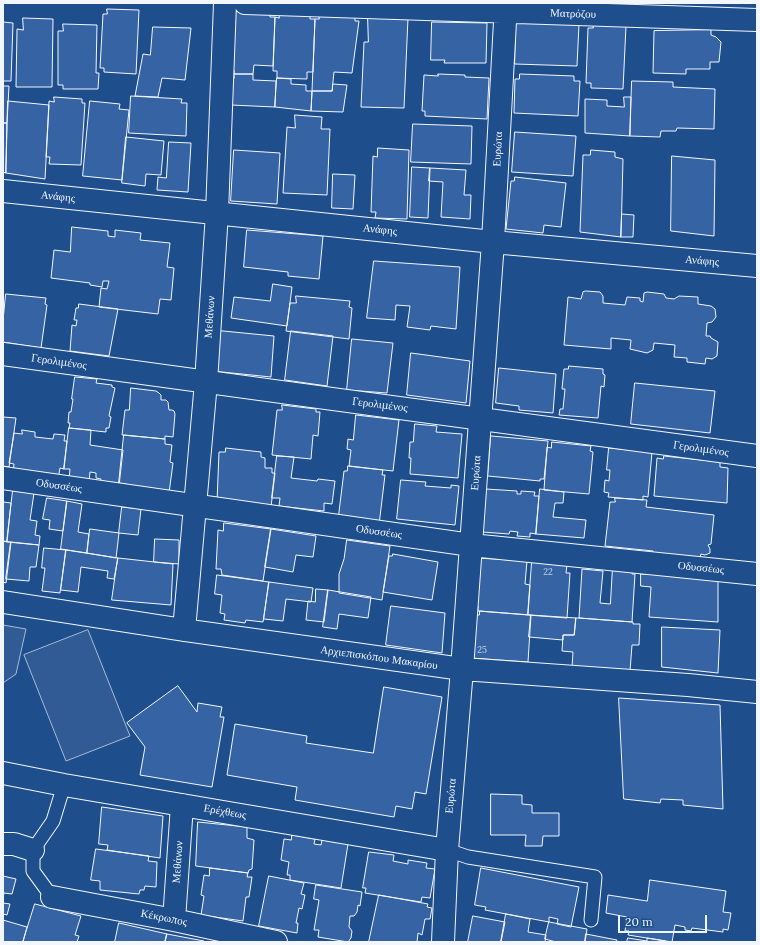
<!DOCTYPE html>
<meta charset="utf-8">
<style>
body{margin:0}
#map{position:relative;width:760px;height:945px;overflow:hidden;background:#1f4e8c;font-family:Lora,serif}
canvas{display:block}
.frame{position:absolute;inset:0;border:4px solid #f2f6ff;pointer-events:none}
.scale{position:absolute;left:618px;top:915px;width:89px;height:18px;box-sizing:border-box;border:2px solid #f2f6ff;border-top:0;padding-left:5px;font-size:12px;line-height:14px;white-space:nowrap;color:#f2f6ff;-webkit-text-stroke:3px #1f4e8c;paint-order:stroke}
</style>
<div id="map">
<canvas width="760" height="945"></canvas>
<div class="frame"></div>
<div class="scale">20 m</div>
</div>
<script>
const ctx = document.querySelector('canvas').getContext('2d');
ctx.lineJoin = 'round';
function fillPath(path, color) {
  ctx.fillStyle = color;
  ctx.fill(path, 'evenodd');
}
function stroke(path, color, width, dash) {
  ctx.strokeStyle = color;
  ctx.lineWidth = width;
  ctx.lineCap = dash ? 'butt' : 'round';
  ctx.setLineDash(dash || []);
  ctx.stroke(path);
}
function write(font, color, halo, rows, align = 'center') {
  ctx.font = font + ' Lora,serif';
  ctx.lineWidth = 3;
  ctx.setLineDash([]);
  ctx.textBaseline = 'middle';
  ctx.strokeStyle = halo;
  ctx.fillStyle = color;
  for (const [text, x, y, turn = 0] of rows) {
    ctx.save();
    ctx.translate(x, y);
    ctx.rotate((+turn || 0) * Math.PI / 180);
    ctx.textAlign = isNaN(turn) ? turn : align;
    if (halo) ctx.strokeText(text, 0, 0);
    ctx.fillText(text, 0, 0);
    ctx.restore();
  }
}
const built = new Path2D(`
 M3 625 26 629 16 674 3 683Z
 M88 630 130 736 66 761 24 655Z`);
const building = new Path2D(`
 M107 9 139 10 136 74 104 72V68H100L103 14H107Z
 M233 11 270 13V17H275L273 66 254 65 253 74H234V70H231Z
 M279 14 310 15V19H315L313 72H307V79L277 78V71H273L275 17 279 18Z
 M319 15 355 16V21H359L352 73 334 72 332 91H312L315 19H319Z
 M23 18 53 19 52 87H16L17 29 23 30Z
 M368 18H408L404 108 361 107 364 42H368Z
 M3 22 13 23 11 81H3Z
 M432 22 487 23 486 63H444L445 60H431Z
 M516 22 579 24 577 66 515 64Z
 M63 24 97 25 96 73H99L98 89H63V85H58V31H63Z
 M593 25 626 26 623 89 591 88V83H586L588 28H593Z
 M153 27 191 28 185 80 162 78 158 97 135 96 143 54 150 55Z
 M711 30V35L716 37 721 42 719 62H710V69H686V74L653 73 654 31Z
 M234 74H253V80L276 81 275 107 231 105 227 77 234 78Z
 M438 74 465 75V77L489 78 487 119 425 116V111H422L424 75 438 76Z
 M520 74 574 76V81H580L578 116 514 113 515 79H519Z
 M277 78 291 79V84L306 85V91H312L311 111 275 107Z
 M632 81 673 82V87L715 89 714 129 677 128 676 131H661L660 137 630 136Z
 M333 84 347 85 343 112 311 111 312 91H332Z
 M3 86H9L7 123H3Z
 M131 96 182 99 181 103H187L186 136 129 133Z
 M54 97 82 99V103H85L81 165 49 164 50 157H46L49 101 54 102Z
 M624 97H631L630 136 585 133V99L607 100V106L624 107Z
 M8 101 49 105 45 179 6 173Z
 M90 101 120 104 119 109 129 110 122 180 83 176Z
 M295 115 322 117 321 129H330L327 195 283 193 287 127 295 128Z
 M3 123H7L6 173 3 172Z
 M413 124 472 126 471 164 411 162Z
 M515 132 576 136 573 176 512 172Z
 M126 137 164 141 161 175 146 174 145 186 122 183Z
 M169 142 191 143 188 192 157 190 158 177 166 178Z
 M378 148 409 150 407 219 375 218 376 212H371L373 156 377 157Z
 M234 150 280 153 277 204 231 201Z
 M591 150 615 152V157L623 159 621 237 580 232 583 155H590Z
 M672 156 715 160 714 236 671 231Z
 M412 167 430 168 428 218 410 217Z
 M430 168 466 170 464 195H471L470 219 441 217 443 182 429 181Z
 M333 174 355 175 353 209 332 208Z
 M515 177 566 183 561 227 544 225 543 233 506 229 511 181H514Z
 M622 214 634 215 633 237H621Z
 M72 227 108 231V236L115 237V230L141 233 140 240 170 243 167 267 174 268 171 300 160 299 158 314 99 307 101 288 107 289 109 281H103L102 287 90 285V283L51 278 54 250 70 252Z
 M247 230 323 236 319 279 288 276V272L244 267Z
 M374 261 460 267 456 329 431 326 430 330 407 327 410 306 396 305 395 320 367 318Z
 M273 284 292 287 287 326 231 318 234 297 270 301Z
 M586 291 600 292 603 296V303L625 305 627 297 640 298V301L643 302 644 293 647 292 664 294 666 298 674 299 679 296 698 297V304L711 306 715 309 716 317 712 322 707 323 706 336H710L711 338 718 342 717 356 712 359 706 358 705 364 687 362V358L674 357 675 345 654 343 653 350 647 353 630 349 631 340 611 338V349L564 345 568 297 581 299 583 292Z
 M6 294 46 298 45 304 47 305 41 348 3 342V321Z
 M296 296 350 301 349 307 352 308 349 339 286 331 290 303H296Z
 M79 304 118 309 109 356 70 351 72 325 76 326 77 320H74L76 308H78Z
 M213 330 274 336 271 377 212 371Z
 M291 331 333 336 327 386 285 380Z
 M352 339 393 343 387 393 347 390Z
 M411 353 470 361 466 403 407 395Z
 M569 366 603 369V374L605 375 604 387 601 386 598 418 559 415 560 409H563L565 389H562L564 369H568Z
 M499 368 556 374 553 413 519 410V406L496 403Z
 M75 377 97 379 96 383 112 385V387L115 388 109 416 111 417 109 428H106V432L69 428 70 423H68L69 412H71L73 399H72Z
 M635 383 715 391 710 433 631 424Z
 M131 388 156 391 159 393 161 395V400H166L168 402 169 410H172L174 411 175 414 173 437 165 436V439L122 435 125 410H129Z
 M282 405 316 409V412H320L318 436 313 435 311 459 272 455 277 410H282Z
 M356 415 399 420 393 471 349 466 351 450 347 449 348 439 353 440Z
 M3 417 16 418 9 467 3 466Z
 M415 424 437 426 436 432 462 434 458 478 410 474 411 458H409L410 442H413Z
 M69 428 91 430 90 445 123 450 119 486 100 484 101 479 96 478V473L90 472 89 482 69 479 70 469H64Z
 M22 430 35 432V437L53 439 54 434 65 435 64 441H67L64 469 60 468 58 479 13 473 14 464 9 463 14 433 22 434Z
 M124 435 165 439V444L172 445 170 462 173 463 169 493 126 488V484L119 483Z
 M491 436 548 441 544 479H540V481L488 476Z
 M552 442 591 446 590 451 593 452 589 494 544 490 547 447 551 448Z
 M226 448 261 452V457L265 458V468H272V473H275L271 507 217 502 219 452H225Z
 M609 448 652 452 648 497 643 496V500L608 497 609 493 604 492 605 480 609 481 610 470H607Z
 M277 456 294 457 291 478 317 481 318 479 335 481 332 504 324 503V511L279 506 280 498H272Z
 M664 456 720 462V467L728 468 727 503 654 496 657 458 663 459Z
 M348 466 383 470 382 475H385L379 525 338 520 344 471H347Z
 M401 480 426 482 425 486 451 488V485L459 486 455 525 397 519Z
 M486 489 517 491V494H521V491L535 492 534 496H539L536 534 530 533V537L517 536 518 532 510 531 509 534 482 532Z
 M540 489 564 492 563 503H555L553 517 586 520 584 538 536 534Z
 M13 490 34 493 30 520 37 521 35 535 40 536 39 545 7 542Z
 M47 498 67 501 63 531 49 529 50 520 43 519Z
 M615 498 647 500 646 507 714 515 711 544 708 545 710 549V553L705 555 701 554 700 557 653 554V551L605 546 610 502H615Z
 M67 501 82 504 78 532 89 534 87 553 61 549Z
 M3 502 11 503 7 542 3 541Z
 M122 507 141 509 138 535 119 533Z
 M224 523 271 529 263 581 222 575 221 569H216L218 530 223 531Z
 M90 529 119 533 116 558 87 553Z
 M271 529 316 536 313 557 296 555 293 572 265 567Z
 M155 539 179 540V564L154 562Z
 M347 540 390 546 382 600 339 593V574L344 559Z
 M3 541 11 542 6 583 3 582Z
 M11 542 39 545 36 567H30L29 581 6 579Z
 M44 548 66 550 60 593 42 591 45 568H42Z
 M66 550 118 558 114 579 107 578 108 571 81 567 78 592 61 590Z
 M393 554 438 562 432 600 383 592 389 556H392Z
 M118 558 173 564 171 605 112 600Z
 M477 558 527 561 525 584 530 585 528 615 478 611V606H474Z
 M532 562 567 565 566 573H570L567 618 528 615Z
 M613 566 633 567 632 574H635L632 622 579 618 582 569 603 571 600 603 610 604Z
 M641 574 718 577V622L649 617 651 587 641 586Z
 M217 575 269 582 263 622 246 620 245 623 224 620 225 614 220 613 222 595 215 594Z
 M269 582 313 588 311 602 286 599 283 621 264 619Z
 M316 589 328 590 324 622 306 620 308 601 315 602Z
 M328 590 371 597 368 618 339 614 337 629 323 627Z
 M391 606 445 613 442 653 386 645Z
 M480 611 531 615 528 662 471 658 474 615H479Z
 M531 615 576 618 574 635H563V640L529 637Z
 M576 618H579L633 622V624H640L639 645H632L630 671 572 667 573 652 562 651 563 635H574Z
 M662 627 720 630 718 673 662 667Z
 M178 686 197 712 198 703 222 707 220 717H224L212 787 140 775 145 747 127 723Z
 M384 687 442 697 426 794 415 792 412 809 396 806 394 817 295 800 297 787 227 775 235 724 307 736 306 743 373 753Z
 M619 698 720 705 723 809 683 805V800L661 799 660 803 624 799Z
 M491 794 522 795V804L532 805V813H559V836H543L542 846H525L526 835H491Z
 M102 807 163 816 160 858 107 850 108 845 99 844Z
 M198 822 247 827V838L254 840 252 869 249 870 248 873 196 866Z
 M292 835 315 839 314 844 321 845 322 840 348 844 341 888 290 880V875H287L289 862 281 860 284 839 291 840Z
 M96 849 149 856 148 861 157 862 156 887 145 886 144 890H140L139 894 100 890V881L91 880Z
 M369 852 394 855 393 861 408 864V860L427 863 426 868 435 869 430 898 422 897 421 902 365 893 366 888H363Z
 M210 868 248 873 247 877H252L249 897H246L243 921 201 915 204 896 201 895 204 875 209 876Z
 M481 868 579 887 571 927 557 924 558 919 549 917V922L485 910 486 907 475 905Z
 M3 876 16 879 12 894 4 893 3 898Z
 M269 876 304 883 301 894 305 895 302 909 299 908 296 923H298L297 933 259 926Z
 M650 880 726 891 723 912 731 913 728 930 723 929V932L692 928 691 931 685 930V927L675 925 672 942 628 935 629 931H625L627 917 606 913 608 895 647 901Z
 M316 885 362 892 360 906 358 905 357 912 354 916H350L349 927 352 931 351 938 348 942 318 937 319 930H314L319 900 314 899Z
 M379 895 428 904 427 907 432 908 430 919H425L422 935 418 933 417 942H369Z
 M3 903 10 904 7 915 3 914Z
 M35 904 81 916 75 935 79 936 77 942H23Z
 M506 914 530 919 528 932 546 935 545 942H501Z
 M473 916 505 922 501 942H468Z
 M3 920 27 927 23 942H3Z
 M549 922 587 929 585 942H556L545 939Z
 M119 923 167 934 165 942H115Z
 M167 934 204 941V942H165Z
 M586 934 617 940 616 942H585Z
 M628 938 647 941V938L666 941V942H627Z`);
const lane = new Path2D(`
 M447 850 468 857 595 877 591 920
 M52 897 33 871V850L53 821 64 785`);
const street = new Path2D(`
 M245 3 757 20
 M3 191 493 242 757 266
 M3 354C254 389 506 422 757 456
 M3 478 471 545 757 574
 M3 602 184 630 462 669 688 685 757 692
 M184 630 206 382 217 213 225 3
 M3 773 64 785 447 850
 M3 844H14L33 850
 M52 897 174 920 276 942
 M174 920 182 805
 M443 942 447 850 462 669 471 545 493 242 506 3`);
const numberNames = [
 ["22",548,572],
 ["25",482,650]
];
const streetNames = [
 ["Ματρόζου",573,14,2],
 ["Ευρώτα",498,149,-87],
 ["Ανάφης",58,197,6],
 ["Ανάφης",380,230,6],
 ["Ανάφης",702,261,5],
 ["Μεθάνων",210,317,-86],
 ["Γερολιμένος",59,362,8],
 ["Γερολιμένος",380,405,7],
 ["Γερολιμένος",701,449,8],
 ["Ευρώτα",476,473,-86],
 ["Οδυσσέως",59,486,8],
 ["Οδυσσέως",379,532,8],
 ["Οδυσσέως",701,568,6],
 ["Αρχιεπισκόπου Μακαρίου",379,658,8],
 ["Ευρώτα",451,796,-85],
 ["Ερέχθεως",225,812,10],
 ["Μεθάνων",178,862,-86],
 ["Κέκρωπος",164,918,11]
];
fillPath(built, '#305b95');
stroke(built, '#a8bbd7', 1);
fillPath(building, '#3563a3');
stroke(building, '#f2f6ff', 1);
stroke(lane, '#f2f6ff', 15);
stroke(street, '#f2f6ff', 24);
stroke(lane, '#1f4e8c', 13);
stroke(street, '#1f4e8c', 22);
write('9px', '#c3d1e8', null, numberNames);
write('11px', '#f2f6ff', '#1f4e8c', streetNames);
</script>
